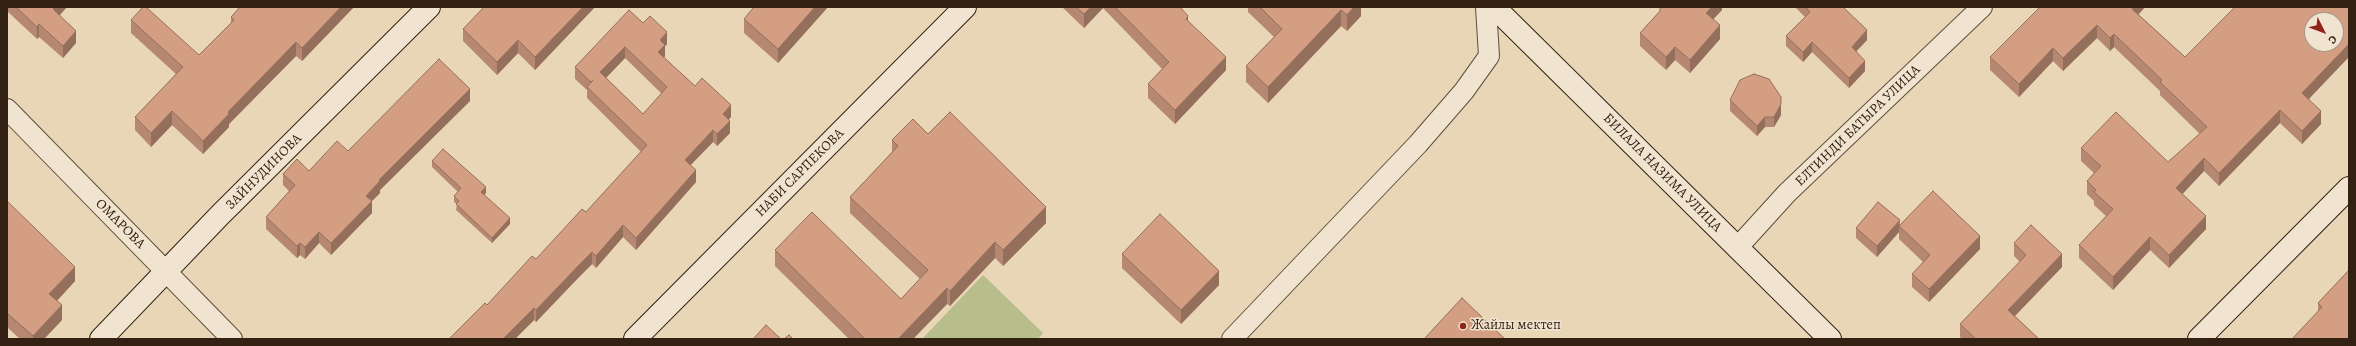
<!DOCTYPE html>
<html>
<head>
<meta charset="utf-8">
<style>
	body { margin:0 }
	#map { position:relative; width:2356px; height:346px; overflow:hidden; background:#e8d6b6; font-family:Alegreya,serif }
	canvas { display:block }
	.frame { position:absolute; inset:0; border:8px solid #332113; pointer-events:none }
	.north { position:absolute; left:2304px; top:12px; width:40px; height:40px; box-sizing:border-box; background:#f0e4d0; border:1px solid #a49684; border-radius:50%; rotate:132deg; font-size:11px; font-weight:700; line-height:16px; text-align:center; color:#332113 }
	.north::after { content:''; display:block; margin:auto; width:14px; height:18px; background:#8f2418; clip-path:polygon(50% 0,100% 100%,50% 72%,0 100%) }
</style>
</head>
<body>
<div id="map">
<canvas width="2356" height="346"></canvas>
<div class="frame"></div>
<div class="north">С</div>
</div>
<script>
const ctx = document.querySelector('canvas').getContext('2d');
ctx.lineJoin = 'round';
function fillPath(path, color) { ctx.fillStyle = color; ctx.fill(path, 'evenodd'); }
const toPath = rows => new Path2D(rows.map(r => 'M' + r).join(''));
function trace(path, color, width, dash) { ctx.strokeStyle = color; ctx.lineWidth = width; ctx.lineCap = dash ? 'butt' : 'round'; ctx.setLineDash(dash || []); ctx.stroke(path); }
function label(font, color, halo, rows, align = 'center') {
  ctx.font = font + ' Alegreya,serif'; ctx.lineWidth = 3; ctx.setLineDash([]); ctx.textBaseline = 'middle'; ctx.strokeStyle = halo; ctx.fillStyle = color; for (const [text, x, y, turn = 0] of rows) {
    ctx.save(); ctx.translate(x, y); ctx.rotate((+turn || 0) * Math.PI / 180); ctx.textAlign = isNaN(turn) ? turn : align; if (halo) ctx.strokeText(text, 0, 0); ctx.fillText(text, 0, 0); ctx.restore();
  }
}
fillPath(toPath([
	[983,275,1043,333,1038,339,922,339]
]), '#b8bd8c');
const street = toPath([
	[7,109,232,339],
	[1737,248,1787,193,1982,7],
	[1232,339,1418,144,1464,91,1489,56,1486,7]
]);
const secondary = toPath([
	[1494,7,1830,339],
	[101,339,220,215,429,7],
	[635,339,965,7],
	[2199,339,2349,188]
]);
trace(street, '#604e3c', 22);
trace(secondary, '#332113', 24);
trace(street, '#f0e4d0', 20);
trace(secondary, '#f0e4d0', 22);
fillPath(toPath([
	[7,7,67,7,60,15,76,43,63,58,39,37,37,39,7,11],
	[240,7,354,7,302,61,296,56,229,124,229,127,203,154,172,125,151,147,135,130,135,117,176,74,131,33,131,20,199,55,231,23,231,17],
	[595,7,535,70,518,53,497,75,463,41,463,29],
	[754,7,828,7,778,63,744,33,744,19],
	[1062,7,1180,7,1188,21,1226,70,1175,124,1148,98,1148,84,1162,69,1103,8,1084,28],
	[1248,7,1361,7,1361,16,1347,31,1341,26,1268,103,1246,82,1246,66,1274,37,1248,12],
	[1722,7,1722,10,1713,19,1720,39,1690,73,1675,60,1666,70,1640,46,1640,33,1660,11],
	[1795,7,1843,7,1867,40,1856,51,1865,71,1849,88,1812,52,1803,62,1786,46,1786,36,1805,17],
	[2145,7,2138,14,2185,57,2348,57,2309,99,2321,124,2302,144,2280,123,2219,186,2204,171,2182,194,2206,229,2169,268,2150,250,2113,290,2079,258,2079,245,2106,216,2094,205,2094,201,2087,194,2087,181,2094,173,2081,161,2081,148,2168,162,2200,134,2160,95,2160,91,2114,47,2110,51,2097,38,2063,71,2053,61,2019,97,1990,70,1990,57],
	[643,23,667,44,665,46,665,56,664,58,695,86,731,117,728,119,730,133,717,146,713,142,690,165,696,182,636,250,623,237,596,268,592,264,580,276,536,322,534,320,515,339,449,339,487,305,586,212,641,152,587,98,587,90,575,79,575,67],
	[625,58,662,94,643,114,606,78],
	[1730,100,1781,115,1774,127,1765,127,1757,136,1730,111],
	[470,101,380,190,380,193,372,201,372,213,331,255,319,243,305,259,300,255,297,258,266,229,266,217,289,191,283,185,283,174,309,171,348,151],
	[928,134,1046,223,1003,266,995,258,950,306,947,304,913,339,849,339,775,266,775,250,901,299,920,279,850,213,850,197,892,152,892,140],
	[432,161,486,193,484,195,510,224,492,243,456,210,457,204,454,202,454,196,458,192,432,167],
	[7,201,75,281,57,301,62,320,44,339,20,339,7,327],
	[1900,225,1980,249,1929,302,1912,287,1912,274,1923,262,1899,239,1899,232,1877,257,1856,238,1856,228],
	[2014,243,2062,267,2015,316,2039,339,1962,339,1960,337,1960,324,2020,262,2014,256],
	[1122,254,1219,285,1181,324,1122,268],
	[2349,270,2349,339,2318,311,2318,303]
]), '#b68871');
fillPath(toPath([
	[55,7,67,7,53,22,53,9],
	[341,7,354,7,302,61,302,48],
	[583,7,595,7,535,70,535,57],
	[815,7,828,7,778,63,778,49],
	[1091,7,1103,7,1103,8,1084,28,1084,14],
	[1354,7,1361,7,1361,16,1347,31,1347,15],
	[1712,7,1722,7,1722,10,1706,27,1706,13],
	[2133,7,2145,7,2132,22,2132,9],
	[1341,10,1341,26,1268,103,1268,87],
	[1188,16,1188,29,1186,19],
	[39,24,39,37,37,39,37,27],
	[1720,25,1720,39,1690,73,1690,60],
	[2097,25,2097,38,2063,71,2063,58],
	[1867,30,1867,40,1852,56,1852,47],
	[76,31,76,43,63,58,63,46],
	[667,32,667,44,665,46,665,56,658,64,658,52,660,40],
	[2114,34,2114,47,2110,51,2110,38],
	[518,40,518,53,497,75,497,62],
	[296,42,296,56,229,124,229,127,203,154,203,141,228,112],
	[1812,42,1812,52,1803,62,1803,52],
	[2349,44,2349,57,2302,106,2302,93],
	[625,47,625,58,600,84,600,72],
	[1675,47,1675,60,1666,70,1666,57],
	[2053,48,2053,61,2019,97,2019,84],
	[1226,57,1226,70,1175,124,1175,110],
	[1865,61,1865,71,1849,88,1849,78],
	[470,89,470,101,380,190,380,193,372,201,372,213,331,255,331,243,379,180],
	[1781,104,1781,115,1774,127,1774,117],
	[731,105,731,117,723,126,723,114],
	[2280,110,2280,123,2219,186,2219,173],
	[172,111,172,125,151,147,151,133],
	[2321,111,2321,124,2302,144,2302,131],
	[1765,117,1765,127,1757,136,1757,126],
	[730,121,730,133,717,146,717,134],
	[713,130,713,142,685,171,685,160],
	[2204,158,2204,171,2176,201,2176,188],
	[696,170,696,182,636,250,636,238],
	[486,187,486,193,481,198,481,192],
	[1046,207,1046,223,1003,266,1003,250],
	[2206,216,2206,229,2169,268,2169,255],
	[510,218,510,224,492,243,492,238],
	[1900,220,1899,232,1877,257,1877,246],
	[623,225,623,237,596,268,596,256],
	[319,232,319,243,305,259,305,247],
	[1980,236,1980,249,1929,302,1929,289],
	[2150,237,2150,250,2113,290,2113,277],
	[995,242,995,258,950,306,950,291],
	[300,243,300,255,297,258,297,246],
	[592,252,592,264,580,276,536,322,536,310,580,264],
	[2062,254,2062,267,2008,323,2008,310],
	[75,267,75,281,49,309,49,294],
	[1219,271,1219,285,1181,324,1181,310],
	[947,288,947,304,913,339,898,339],
	[62,305,62,320,44,339,33,339,33,336],
	[534,308,534,320,515,339,503,339]
]), '#946f5c');
const building = toPath([
	[16,7,55,7,53,9,76,31,63,46,39,24,37,27,16,7],
	[143,7,146,7,199,55,234,20,231,17,240,7,341,7,302,48,296,42,228,112,229,114,203,141,172,111,151,133,135,117,183,67,131,20,143,7],
	[484,7,583,7,535,57,518,40,497,62,463,29,484,7],
	[754,7,815,7,778,49,744,19,754,7],
	[1076,7,1091,7,1084,14,1076,7],
	[1115,7,1180,7,1188,16,1186,19,1226,57,1175,110,1148,84,1169,62,1115,7],
	[1260,7,1354,7,1347,15,1341,10,1268,87,1246,66,1282,29,1260,7],
	[1660,7,1712,7,1706,13,1720,25,1690,60,1675,47,1666,57,1640,33,1660,11,1660,7],
	[1806,7,1843,7,1867,30,1852,47,1865,61,1849,78,1812,42,1803,52,1786,36,1810,12,1806,7],
	[2040,7,2133,7,2132,9,2185,57,2235,7,2349,7,2349,44,2302,93,2321,111,2302,131,2280,110,2219,173,2204,158,2176,188,2206,216,2169,255,2150,237,2113,277,2079,245,2113,209,2094,192,2096,190,2087,181,2101,166,2081,148,2116,112,2168,162,2207,127,2160,82,2162,80,2114,34,2110,38,2097,25,2063,58,2053,48,2019,84,1990,57,2040,7],
	[2312,20,2336,20,2336,44,2312,44,2312,20],
	[629,10,643,23,650,16,667,32,660,40,665,45,658,52,695,86,702,78,731,105,723,114,730,121,717,134,713,130,685,160,696,170,636,238,623,225,596,256,592,252,580,264,536,310,534,308,503,339,449,339,485,303,487,305,532,256,536,259,582,209,586,212,647,145,587,87,593,80,591,82,575,67,629,10],
	[625,47,667,87,643,114,600,72,625,47],
	[439,59,470,89,379,180,380,181,366,196,372,201,331,243,319,232,305,247,300,243,297,246,266,217,295,185,283,174,297,159,309,171,337,141,348,151,439,59],
	[1754,74,1769,79,1781,97,1781,104,1774,117,1765,117,1757,126,1730,100,1740,80,1754,74],
	[950,112,1046,207,1003,250,995,242,950,291,947,288,898,339,865,339,775,250,812,212,901,299,928,270,850,197,898,146,892,140,913,119,928,134,950,112],
	[443,149,486,187,481,192,510,218,492,238,456,204,459,201,454,196,461,188,432,161,443,149],
	[1933,191,1980,236,1929,289,1912,274,1930,255,1899,226,1933,191],
	[7,201,75,267,49,294,62,305,33,336,7,313,7,201],
	[1878,202,1900,220,1877,246,1856,228,1878,202],
	[1160,214,1219,271,1181,310,1122,254,1160,214],
	[2031,225,2062,254,2008,310,2039,339,1976,339,1960,324,2026,255,2014,243,2031,225],
	[2349,270,2349,339,2292,339,2322,307,2318,303,2349,270],
	[1462,298,1505,339,1424,339,1462,298],
	[766,325,781,339,753,339,766,325],
	[789,335,793,339,784,339,789,335]
]);
fillPath(building, '#d49e83');
trace(building, '#946f5c', 1);
for (const [x, y, r, color] of [
	[1463,326,4,"#8f2418"]
]) { const dot = new Path2D(); dot.arc(x, y, r, 0, 2 * Math.PI); ctx.fillStyle = color; ctx.fill(dot); trace(dot, '#f0e4d0', 1.5); }
label('14px', '#332113', '#f0e4d0', [
	["ЕЛТИНДИ БАТЫРА УЛИЦА",1858,126,-44],
	["ЗАЙНУДИНОВА",264,172,-45],
	["НАБИ САРПЕКОВА",800,173,-45],
	["БИЛАЛА НАЗИМА УЛИЦА",1662,173,45],
	["ОМАРОВА",120,224,45]
]);
label('14px', '#332113', '#f0e4d0', [
	["Жайлы мектеп",1471,326]
], 'left');
</script>
</body>
</html>
